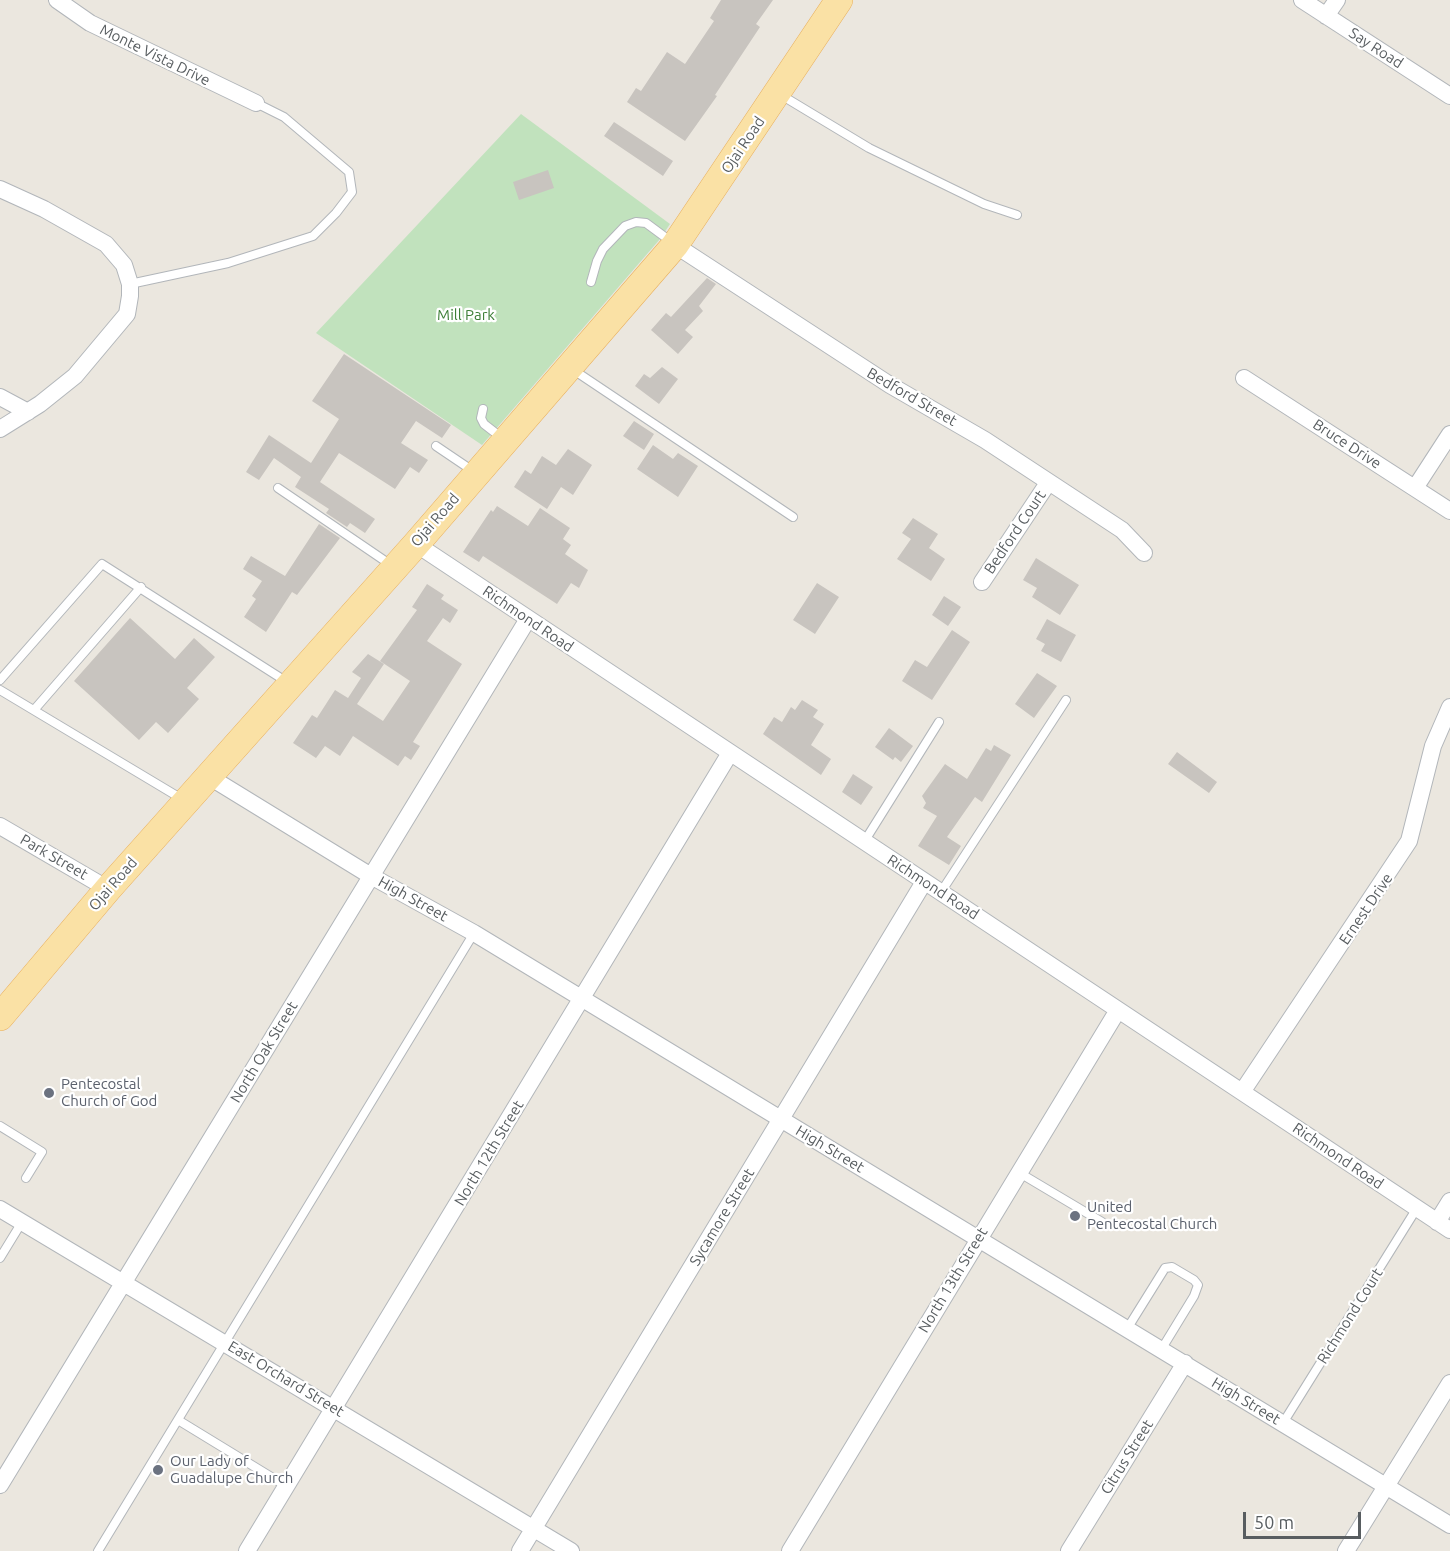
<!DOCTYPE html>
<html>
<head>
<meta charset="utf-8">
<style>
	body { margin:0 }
	#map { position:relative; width:1450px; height:1551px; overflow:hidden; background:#ebe7df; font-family:Ubuntu,sans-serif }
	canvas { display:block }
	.scale { position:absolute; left:1243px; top:1512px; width:118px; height:27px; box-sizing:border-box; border:3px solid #585d60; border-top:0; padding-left:8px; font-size:18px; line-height:21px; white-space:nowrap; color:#585d60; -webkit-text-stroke:4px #fff; paint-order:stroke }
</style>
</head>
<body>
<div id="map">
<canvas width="1450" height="1551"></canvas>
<div class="scale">50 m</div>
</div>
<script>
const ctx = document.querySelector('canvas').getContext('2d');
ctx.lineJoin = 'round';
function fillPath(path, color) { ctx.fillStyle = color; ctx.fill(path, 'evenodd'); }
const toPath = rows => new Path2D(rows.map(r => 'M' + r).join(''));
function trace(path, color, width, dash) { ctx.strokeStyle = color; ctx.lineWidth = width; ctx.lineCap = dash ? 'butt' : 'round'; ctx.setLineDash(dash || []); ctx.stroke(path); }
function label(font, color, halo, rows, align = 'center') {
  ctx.font = font + ' Ubuntu,sans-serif'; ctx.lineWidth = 4.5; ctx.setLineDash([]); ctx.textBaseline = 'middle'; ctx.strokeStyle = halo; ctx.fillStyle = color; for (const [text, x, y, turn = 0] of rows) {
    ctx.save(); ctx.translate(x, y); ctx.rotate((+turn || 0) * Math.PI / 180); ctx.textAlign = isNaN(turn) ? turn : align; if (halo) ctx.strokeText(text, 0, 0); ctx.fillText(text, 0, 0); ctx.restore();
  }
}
fillPath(toPath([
	[521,114,670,224,660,239,482,445,316,333]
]), '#c1e2bd');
fillPath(toPath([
	[721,0,773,0,756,24,760,27,715,95,717,96,685,141,627,102,636,88,641,91,667,52,685,64,714,21,710,18],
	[614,122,673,161,663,176,604,136],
	[548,170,554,188,519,200,513,182],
	[707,278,716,284,699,306,703,311,685,330,693,337,678,354,651,330,666,313,671,317],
	[344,354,451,425,442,438,416,421,401,443,428,460,419,473,410,467,395,489,339,453,320,482,375,519,365,533,350,523,347,527,326,513,329,509,295,487,301,477,274,458,259,480,246,472,269,435,311,463,339,419,312,401],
	[662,367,678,379,659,404,635,386,644,374,650,378],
	[634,421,654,434,644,450,623,436],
	[653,445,673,459,678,453,698,466,678,497,637,469],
	[568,449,592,465,573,495,561,487,547,509,514,487,525,470,531,474,542,456,556,465],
	[497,506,528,526,540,508,570,528,563,539,571,545,565,554,588,570,579,588,571,583,557,604,483,556,479,562,463,552,491,510,493,512],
	[913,518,938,534,929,548,945,559,931,581,897,559,911,539,902,533],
	[319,524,340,538,297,595,292,592,266,632,244,617,256,599,252,596,262,581,243,569,251,556,285,576],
	[1036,558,1079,585,1060,615,1032,597,1037,588,1023,580],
	[817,583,839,597,815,634,793,620],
	[427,584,444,595,441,599,458,610,450,623,443,618,427,641,462,664,413,742,420,746,411,760,405,756,398,766,353,736,340,756,325,746,316,758,293,743,312,715,317,718,335,690,348,698,361,678,352,672,368,654,384,664,357,704,383,721,410,681,380,661,417,610,412,607],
	[944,596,961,607,948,626,932,615],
	[130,618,175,659,194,638,215,657,187,688,199,699,168,733,156,722,139,740,74,681],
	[1047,619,1076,635,1061,662,1041,651,1045,644,1036,639],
	[952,630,970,642,932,700,902,681,915,660,927,667],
	[1037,673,1057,686,1034,718,1015,704],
	[802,700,818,710,813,717,824,724,811,745,831,759,821,775,763,734,774,717,782,722,791,707,795,710],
	[889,728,913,746,901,762,895,757,893,760,875,747],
	[994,745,1011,755,982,802,975,797,947,837,961,846,949,865,918,846,937,816,923,808,926,803,922,796,945,764,967,779,986,748,991,751],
	[1177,752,1217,782,1209,793,1168,764],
	[853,774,873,787,861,805,842,792]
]), '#c8c4bf');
const service = toPath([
	[781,95,869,148,984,204,1017,215],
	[591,282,597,261,603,249,625,226,636,222,646,223,673,243],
	[130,284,228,263,313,236,336,213,352,192,349,172,284,117,256,103],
	[572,369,793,517],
	[483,409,481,418,484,424,502,438],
	[436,446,473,471],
	[278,488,391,565],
	[0,680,102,564,287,682],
	[0,690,182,799],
	[34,710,141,587],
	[864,842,939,722],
	[941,892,1066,700],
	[0,1126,42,1152,26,1178],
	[1018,1172,1102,1222],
	[0,1258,22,1222],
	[1127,1329,1165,1268,1172,1267,1194,1280,1198,1285,1194,1296,1161,1350],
	[178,1420,286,1486],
	[1283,1423,1417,1208],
	[98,1551,474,933]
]);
const minor = toPath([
	[57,0,90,23,256,103],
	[1302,0,1450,96],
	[1326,16,1337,0],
	[0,189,44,209,106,244,124,265,130,284,130,296,127,314,75,376,40,404,0,429],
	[675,245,890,385,985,440,1122,530,1144,553],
	[1244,378,1450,511],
	[0,397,28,412],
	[1415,488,1450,434],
	[416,544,1450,1230],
	[982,582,1048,483],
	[208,776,371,876,474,933,1450,1525],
	[0,826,108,889],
	[1242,1092,1409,841,1433,746,1450,707],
	[0,1209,571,1551],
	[1437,1222,1450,1201],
	[0,1485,528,619],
	[247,1551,730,753],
	[520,1551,924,882],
	[790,1551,1118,1010],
	[1069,1551,1185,1363],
	[1346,1551,1450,1383]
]);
const primary = toPath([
	[0,1017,108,889,416,544,675,245,839,0]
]);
trace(service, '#b2b6ba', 10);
trace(minor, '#b2b6ba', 18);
trace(primary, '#e8ae5b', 28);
trace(service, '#fff', 8);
trace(minor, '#fff', 16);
trace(primary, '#fae1a5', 27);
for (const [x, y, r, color] of [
	[49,1093,6,"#6b7280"],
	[1075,1216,6,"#6b7280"],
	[158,1470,6,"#6b7280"]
]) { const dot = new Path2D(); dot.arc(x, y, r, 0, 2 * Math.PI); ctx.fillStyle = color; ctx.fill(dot); trace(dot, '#fff', 2); }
label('15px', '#585d60', '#fff', [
	["Say Road",1376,48,33],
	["Monte Vista Drive",155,55,26],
	["Ojai Road",743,145,-56],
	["Bedford Street",912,397,30],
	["Bruce Drive",1347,444,33],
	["Ojai Road",435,520,-49],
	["Bedford Court",1015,532,-56],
	["Richmond Road",528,619,34],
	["Park Street",54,857,30],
	["Ojai Road",113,884,-49],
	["Richmond Road",933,887,33],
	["High Street",413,899,29],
	["Ernest Drive",1366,909,-56],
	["North Oak Street",264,1052,-59],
	["High Street",830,1149,31],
	["North 12th Street",489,1153,-59],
	["Richmond Road",1338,1156,34],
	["Sycamore Street",722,1217,-59],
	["North 13th Street",953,1280,-59],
	["Richmond Court",1350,1316,-58],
	["East Orchard Street",286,1379,31],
	["High Street",1246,1401,31],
	["Citrus Street",1127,1457,-58]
]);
label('15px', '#3e7f38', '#fff', [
	["Mill Park",466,315]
]);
label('15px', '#5b616d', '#fff', [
	["Pentecostal",61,1084],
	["Church of God",61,1101],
	["United",1087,1207],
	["Pentecostal Church",1087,1224],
	["Our Lady of",170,1461],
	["Guadalupe Church",170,1478]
], 'left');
</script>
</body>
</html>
